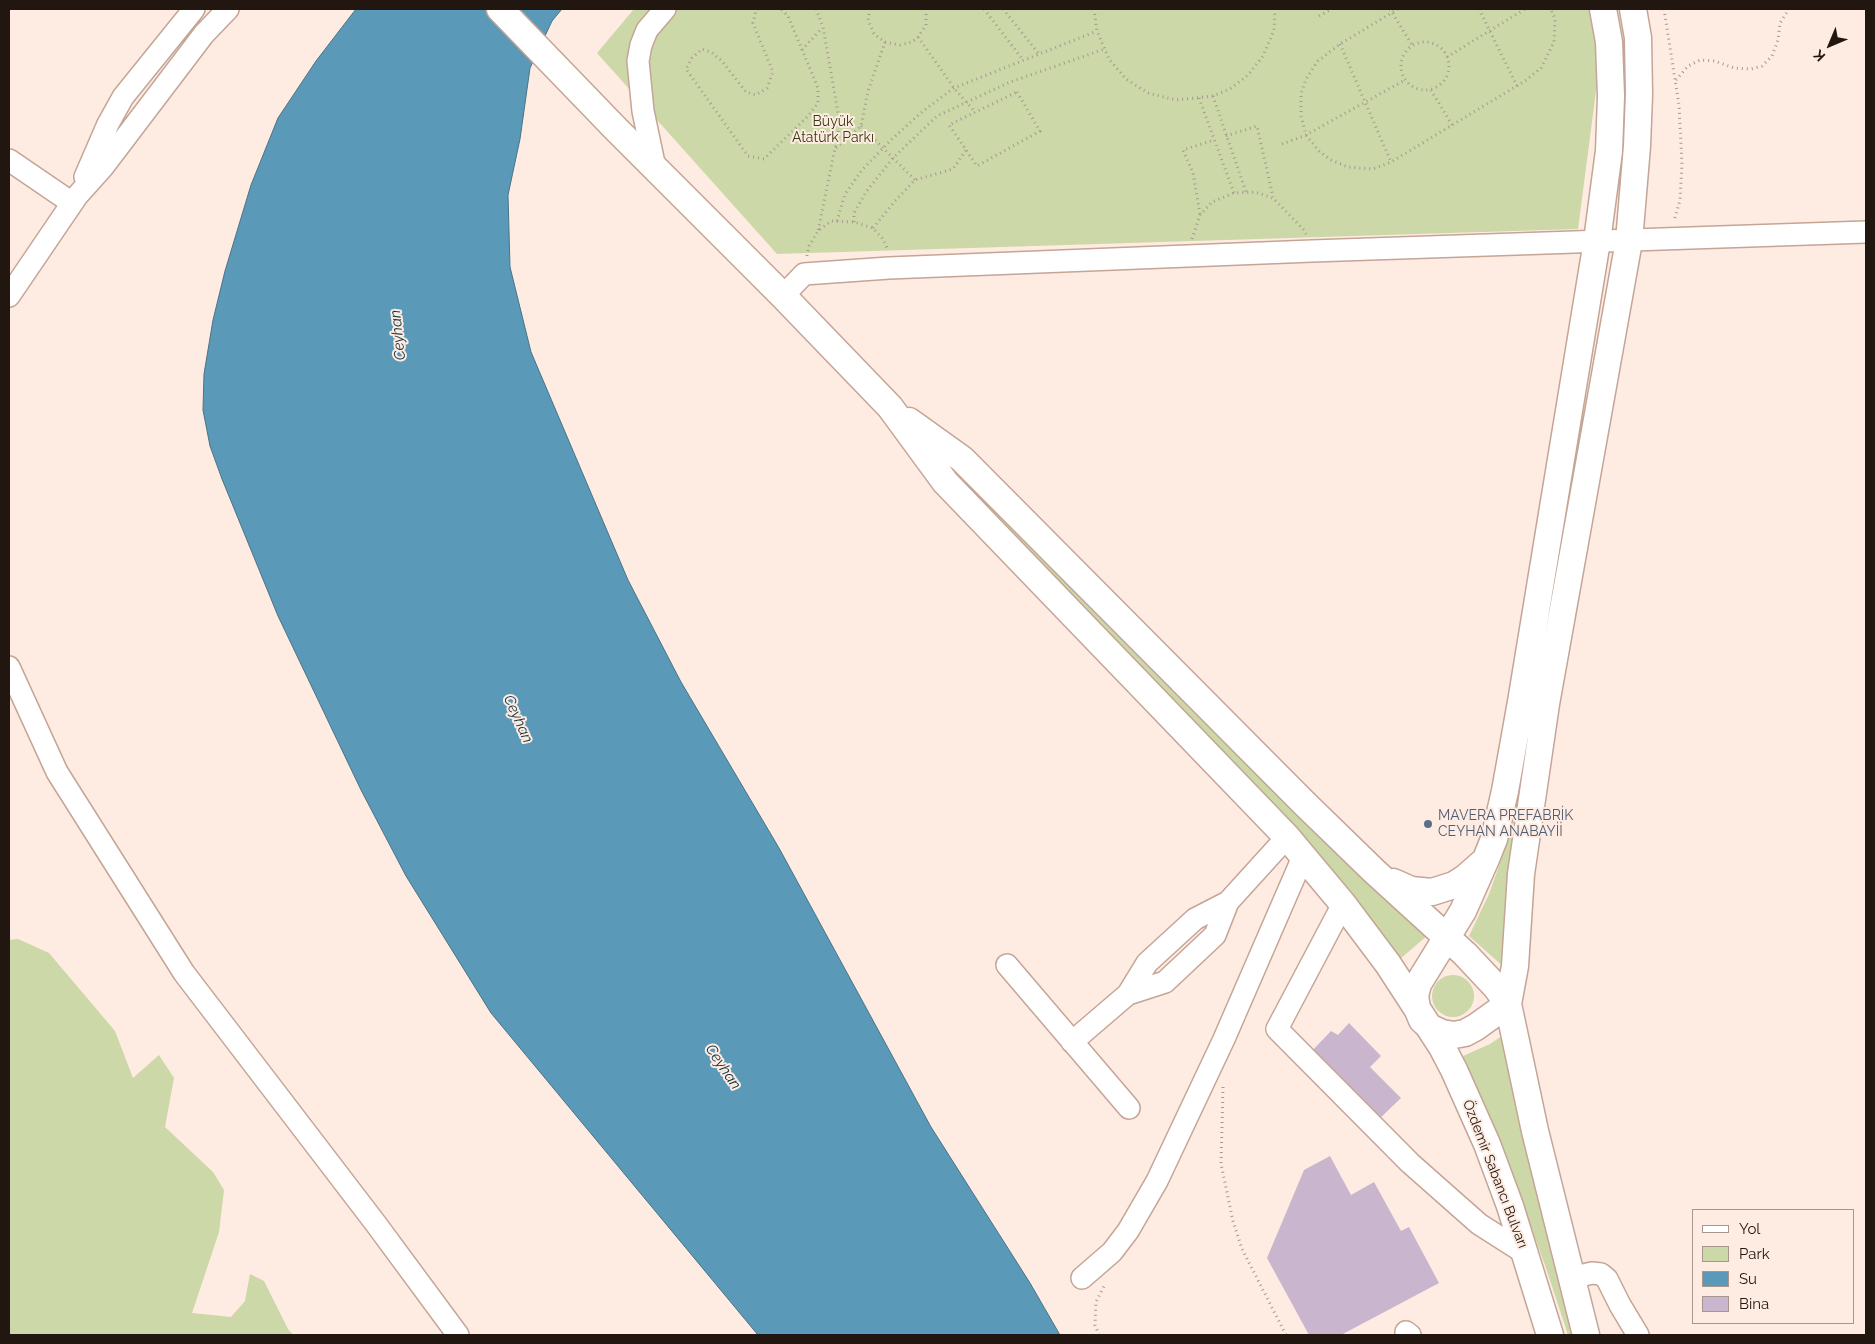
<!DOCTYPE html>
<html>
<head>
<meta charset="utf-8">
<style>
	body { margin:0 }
	#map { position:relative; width:1875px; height:1344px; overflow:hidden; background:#feebe1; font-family:Raleway,sans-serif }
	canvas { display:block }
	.frame { position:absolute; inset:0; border:10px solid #211610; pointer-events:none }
	.legend { position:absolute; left:1692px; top:1209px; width:162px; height:115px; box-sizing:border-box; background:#feebe1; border:1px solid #a6968d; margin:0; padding:6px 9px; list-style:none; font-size:15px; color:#211610 }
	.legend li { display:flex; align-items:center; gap:10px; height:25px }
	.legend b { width:25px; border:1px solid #a6968d }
	.north { position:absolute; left:1805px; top:20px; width:50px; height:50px; -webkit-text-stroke:4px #feebe1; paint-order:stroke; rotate:225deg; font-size:14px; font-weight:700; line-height:20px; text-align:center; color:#211610 }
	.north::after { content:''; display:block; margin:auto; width:18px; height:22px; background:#211610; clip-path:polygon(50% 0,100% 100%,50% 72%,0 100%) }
</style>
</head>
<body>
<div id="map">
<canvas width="1875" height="1344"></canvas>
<div class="frame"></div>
<ul class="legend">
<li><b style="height:6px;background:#fff"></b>Yol</li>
<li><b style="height:14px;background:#ccd8a7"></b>Park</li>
<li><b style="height:14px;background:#5a9ab8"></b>Su</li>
<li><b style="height:14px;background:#cab5ce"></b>Bina</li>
</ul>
<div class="north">K</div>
</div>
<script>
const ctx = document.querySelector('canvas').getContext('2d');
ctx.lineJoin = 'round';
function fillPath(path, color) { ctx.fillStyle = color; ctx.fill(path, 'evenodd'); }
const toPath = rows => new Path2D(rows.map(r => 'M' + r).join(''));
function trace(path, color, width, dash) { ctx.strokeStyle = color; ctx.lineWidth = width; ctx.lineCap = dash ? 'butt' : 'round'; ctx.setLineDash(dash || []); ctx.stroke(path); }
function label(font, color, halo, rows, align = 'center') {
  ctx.font = font + ' Raleway,sans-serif'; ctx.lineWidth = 4; ctx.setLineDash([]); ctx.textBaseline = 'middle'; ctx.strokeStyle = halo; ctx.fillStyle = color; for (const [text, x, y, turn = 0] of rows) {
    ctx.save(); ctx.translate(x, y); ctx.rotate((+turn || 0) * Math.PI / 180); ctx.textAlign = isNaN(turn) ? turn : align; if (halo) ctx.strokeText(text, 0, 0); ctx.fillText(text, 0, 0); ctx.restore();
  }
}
fillPath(toPath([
	[634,9,1594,9,1602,45,1578,229,777,254,597,53],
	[945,460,1428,935,1400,959,1343,885,1285,815,940,465],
	[1517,812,1505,968,1469,936,1489,894,1504,852,1514,814],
	[18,939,49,953,115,1031,133,1078,159,1055,174,1078,165,1127,213,1172,224,1190,219,1232,192,1313,231,1317,245,1301,250,1274,264,1281,288,1329,293,1335,9,1335,9,940],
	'1432 996a21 21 0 1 1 42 0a21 21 0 1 1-42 0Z',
	[1502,1036,1575,1335,1568,1335,1546,1268,1518,1192,1463,1056,1490,1044]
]), '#ccd8a7');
const water = toPath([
	[356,9,562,9,552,21,530,68,520,139,508,195,510,267,531,352,628,580,681,682,779,848,931,1127,1030,1283,1060,1335,758,1335,491,1013,406,876,361,790,278,616,222,479,210,446,203,410,204,374,213,320,225,271,251,185,278,118,316,61,356,9]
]);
fillPath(water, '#5a9ab8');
trace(water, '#497286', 1);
fillPath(toPath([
	[1349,1023,1381,1056,1370,1067,1401,1098,1376,1122,1309,1054,1331,1031,1338,1035],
	[1330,1156,1351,1195,1374,1182,1401,1231,1409,1227,1439,1283,1341,1335,1309,1335,1267,1258,1304,1170]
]), '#cab5ce');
const minor = toPath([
	[9,160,72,203],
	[655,168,643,111,638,61,641,45,647,30,665,9],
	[85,177,108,124,123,97,194,9],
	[9,296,77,196,103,167,204,34,228,9],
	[783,296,804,274,889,268,1312,251,1866,232],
	[9,667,57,772,184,973,376,1224,458,1335],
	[1343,904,1277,1029,1410,1163,1479,1224,1526,1254],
	[1007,965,1129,1108],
	[1128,994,1165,982,1215,935,1228,902],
	[1072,1042,1128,994,1147,963,1195,919,1228,902,1287,837],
	[1082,1278,1112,1252,1128,1231,1157,1181,1224,1039,1303,857],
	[1571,1278,1592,1273,1601,1274,1607,1279,1620,1305,1638,1335],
	[1406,1332,1410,1335]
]);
const major = toPath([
	[500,9,615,128,783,296,890,407,945,482,1287,837,1343,904,1388,964,1442,1047,1454,1070,1487,1144,1510,1206,1550,1335],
	[909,421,962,459,1304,803,1374,871,1465,954,1496,987,1508,1004],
	[1393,882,1411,890,1432,892,1454,885,1465,878,1482,863],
	[1508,1004,1476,1027,1465,1033,1454,1035,1442,1033,1431,1028,1422,1020,1417,1008,1415,996,1418,984,1463,911,1486,859,1494,839,1505,791,1521,702,1597,241,1609,151,1611,96,1609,42,1603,9],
	[1586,1335,1535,1131,1508,1004,1515,966,1521,874,1546,704,1629,241,1637,146,1639,94,1638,38,1633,9]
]);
trace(minor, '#c4a596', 24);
trace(major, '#c4a596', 29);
trace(toPath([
	[758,9,756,10,753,23,773,72,767,88,756,95,746,92,722,61,711,52,702,49,692,58,686,69,748,156,764,159,808,116,818,103,818,88,788,16,781,9],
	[816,9,823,27,840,124,818,231],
	[870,9,868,20,874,34,885,42,900,45,912,42,918,37,926,25,926,9],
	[984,9,1023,60],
	[1003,9,1039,54],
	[1094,9,1097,31,1109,59,1126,79,1148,93,1176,100,1213,96,1230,89,1248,75,1263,56,1274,30,1275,9],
	[1390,9,1412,45],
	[1398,9,1340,44,1318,61,1306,79,1301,94,1301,116,1306,135,1319,151,1331,160,1348,167,1373,169,1391,162,1525,81,1541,68,1554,42,1555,19,1551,9],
	[1479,9,1517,86],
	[1664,9,1679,105,1682,164,1680,200,1674,221],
	[1319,16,1332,9],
	[918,37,954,88,975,112],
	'1401 66a24 24 0 1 1 48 0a24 24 0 1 1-48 0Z',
	[1340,44,1391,162],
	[802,50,822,28],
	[1447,57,1525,9],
	[1676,80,1688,66,1700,60,1715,61,1734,68,1751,69,1762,66,1772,56,1778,40,1780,23,1789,9],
	[1431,90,1452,125],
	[1017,92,1040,131,977,166,949,125,1017,92],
	[1213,96,1246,192],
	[1199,98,1234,193],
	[861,126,915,180],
	[1226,136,1257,126,1273,197],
	[1282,144,1306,135,1405,80],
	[836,148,861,126,868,91,885,42],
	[1200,214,1193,173,1183,150,1214,140],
	[837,221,845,194,862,170,892,139,923,111,954,88,1097,31],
	[854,222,854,213,866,192,893,158,937,116,1010,82,1105,49],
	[873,228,895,201,915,180,953,169,966,150],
	[1192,239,1200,215,1212,202,1234,193,1255,192,1273,198,1304,230,1306,234],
	[807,256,809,246,818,231,831,221,854,222,873,228,883,239,888,250],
	[1223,1087,1221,1164,1233,1221,1242,1249,1286,1335],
	[1099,1335,1095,1325,1096,1302,1105,1284]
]), '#a89890', 3, [1, 4]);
trace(minor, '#fff', 21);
trace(major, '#fff', 26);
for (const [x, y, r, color] of [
	[1428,824,5,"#5c6f8a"]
]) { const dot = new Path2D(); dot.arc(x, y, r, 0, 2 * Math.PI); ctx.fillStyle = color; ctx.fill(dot); trace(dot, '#feebe1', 2); }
label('14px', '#353d11', '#feebe1', [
	["Büyük",833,122],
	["Atatürk Parkı",833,138]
]);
label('14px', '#4e5e75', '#feebe1', [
	["MAVERA PREFABRİK",1438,816],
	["CEYHAN ANABAYİİ",1438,832]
], 'left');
label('14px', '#211610', '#feebe1', [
	["Özdemir Sabancı Bulvarı",1495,1174,69]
]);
label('italic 15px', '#153341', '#feebe1', [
	["Ceyhan",398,335,-96],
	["Ceyhan",518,719,66],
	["Ceyhan",723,1067,56]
]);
</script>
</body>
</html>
